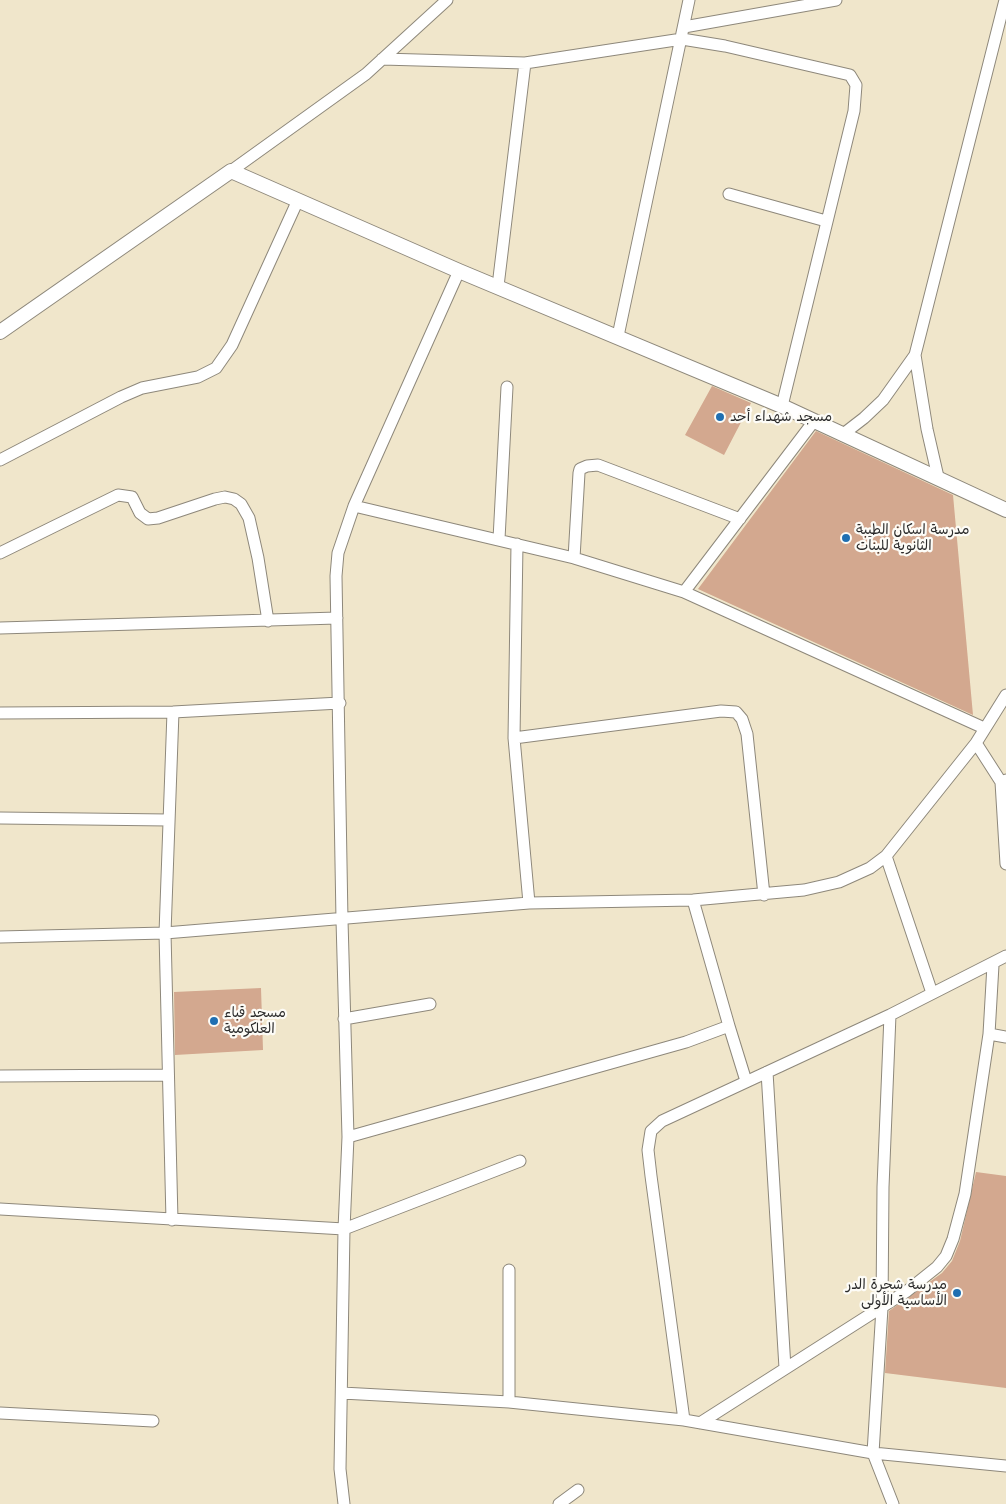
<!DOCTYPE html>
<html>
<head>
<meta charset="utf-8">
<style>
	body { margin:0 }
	canvas { display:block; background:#f0e6cb }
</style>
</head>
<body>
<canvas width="1006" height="1504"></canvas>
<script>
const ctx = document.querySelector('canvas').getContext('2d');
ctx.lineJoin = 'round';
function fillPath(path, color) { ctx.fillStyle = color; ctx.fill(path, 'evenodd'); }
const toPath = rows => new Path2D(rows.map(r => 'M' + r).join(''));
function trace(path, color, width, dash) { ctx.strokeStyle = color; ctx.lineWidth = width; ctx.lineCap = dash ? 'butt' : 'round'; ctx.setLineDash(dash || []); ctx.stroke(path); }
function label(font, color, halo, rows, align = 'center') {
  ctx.font = font + ' "Comic Neue","Playpen Sans Arabic",sans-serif'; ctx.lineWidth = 4.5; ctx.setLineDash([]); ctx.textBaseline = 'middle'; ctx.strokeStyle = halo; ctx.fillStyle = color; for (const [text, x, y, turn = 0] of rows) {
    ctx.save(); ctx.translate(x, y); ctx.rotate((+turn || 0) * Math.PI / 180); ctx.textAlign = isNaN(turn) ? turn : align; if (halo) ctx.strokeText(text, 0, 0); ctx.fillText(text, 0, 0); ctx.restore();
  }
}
fillPath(toPath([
	[712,386,751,403,724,455,685,435],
	[816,431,953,495,973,715,698,589],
	[261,988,263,1050,175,1055,174,992],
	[976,1172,1006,1176,1006,1388,885,1373,889,1311,942,1273,952,1261,960,1241]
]), '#d3a88f');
const minor = toPath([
	[684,27,836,0],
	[382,59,525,63,682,39,725,46,850,75,856,85,854,111,782,406],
	[231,171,366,74,447,0],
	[729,194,826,221],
	[498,286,525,63],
	[618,336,689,0],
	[915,355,927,429,938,477],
	[814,421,684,592,984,728],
	[842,435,864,418,883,400,915,355,1005,0],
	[0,460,121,397,142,388,198,377,216,368,232,345,298,200],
	[354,506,574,558,684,592],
	[499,539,507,387],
	[517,544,514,738,529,903],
	[0,553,118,495,132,497,140,513,148,519,158,518,215,499,225,497,234,499,241,504,249,518,258,558,268,621],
	[574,558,579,473,580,469,587,466,598,465,740,519],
	[0,628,337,618],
	[0,713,173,712,340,703],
	[514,738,721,711,736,712,742,719,747,734,764,895],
	[976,743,1001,782,1006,780],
	[1001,782,1006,864],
	[0,818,168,820],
	[886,856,932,993],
	[0,937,165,933,529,903,693,900,804,890,839,882,870,868,886,856,976,743,1006,695],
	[890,1015,883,1187,882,1308,873,1453,893,1504],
	[344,1019,430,1004],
	[729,1026,746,1081],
	[989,1034,1006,1037],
	[767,1072,785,1368],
	[0,1076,167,1075],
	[348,1137,686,1042,729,1026,693,900],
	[0,1209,344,1229,520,1161],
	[172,1220,165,933,173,712],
	[342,1393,509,1402,684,1420,873,1453,1006,1466],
	[509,1402,509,1270],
	[0,1413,153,1421],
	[684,1420,651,1176,648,1150,651,1131,662,1121,890,1015,1006,956],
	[700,1423,907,1291,937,1267,946,1256,953,1239,965,1194,989,1034,993,965],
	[344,1504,340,1469,344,1229,348,1137,342,920,336,576,338,553,354,506,459,271],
	[559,1504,578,1490]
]);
const tertiary = toPath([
	[0,332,231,171,459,271,782,406,1006,510]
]);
trace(minor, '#8e887b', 13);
trace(tertiary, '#8e887b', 16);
trace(minor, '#fff', 11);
trace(tertiary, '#fff', 14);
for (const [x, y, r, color] of [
	[720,417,5,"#1f6fb2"],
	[846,538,5,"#1f6fb2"],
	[214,1021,5,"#1f6fb2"],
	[957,1293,5,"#1f6fb2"]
]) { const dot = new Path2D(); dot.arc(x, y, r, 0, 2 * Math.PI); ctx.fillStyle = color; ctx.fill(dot); trace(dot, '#fdfcf7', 2); }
label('14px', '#2b2b2b', '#fdfcf7', [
	["مسجد شهداء أحد",730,417],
	["مدرسة اسكان الطيبة",856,530],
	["الثانوية للبنات",856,546],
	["مسجد قباء",224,1013],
	["العلكومية",224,1029],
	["مدرسة شجرة الدر",947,1285,"right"],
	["الأساسية الأولى",947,1301,"right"]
], 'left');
</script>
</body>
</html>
